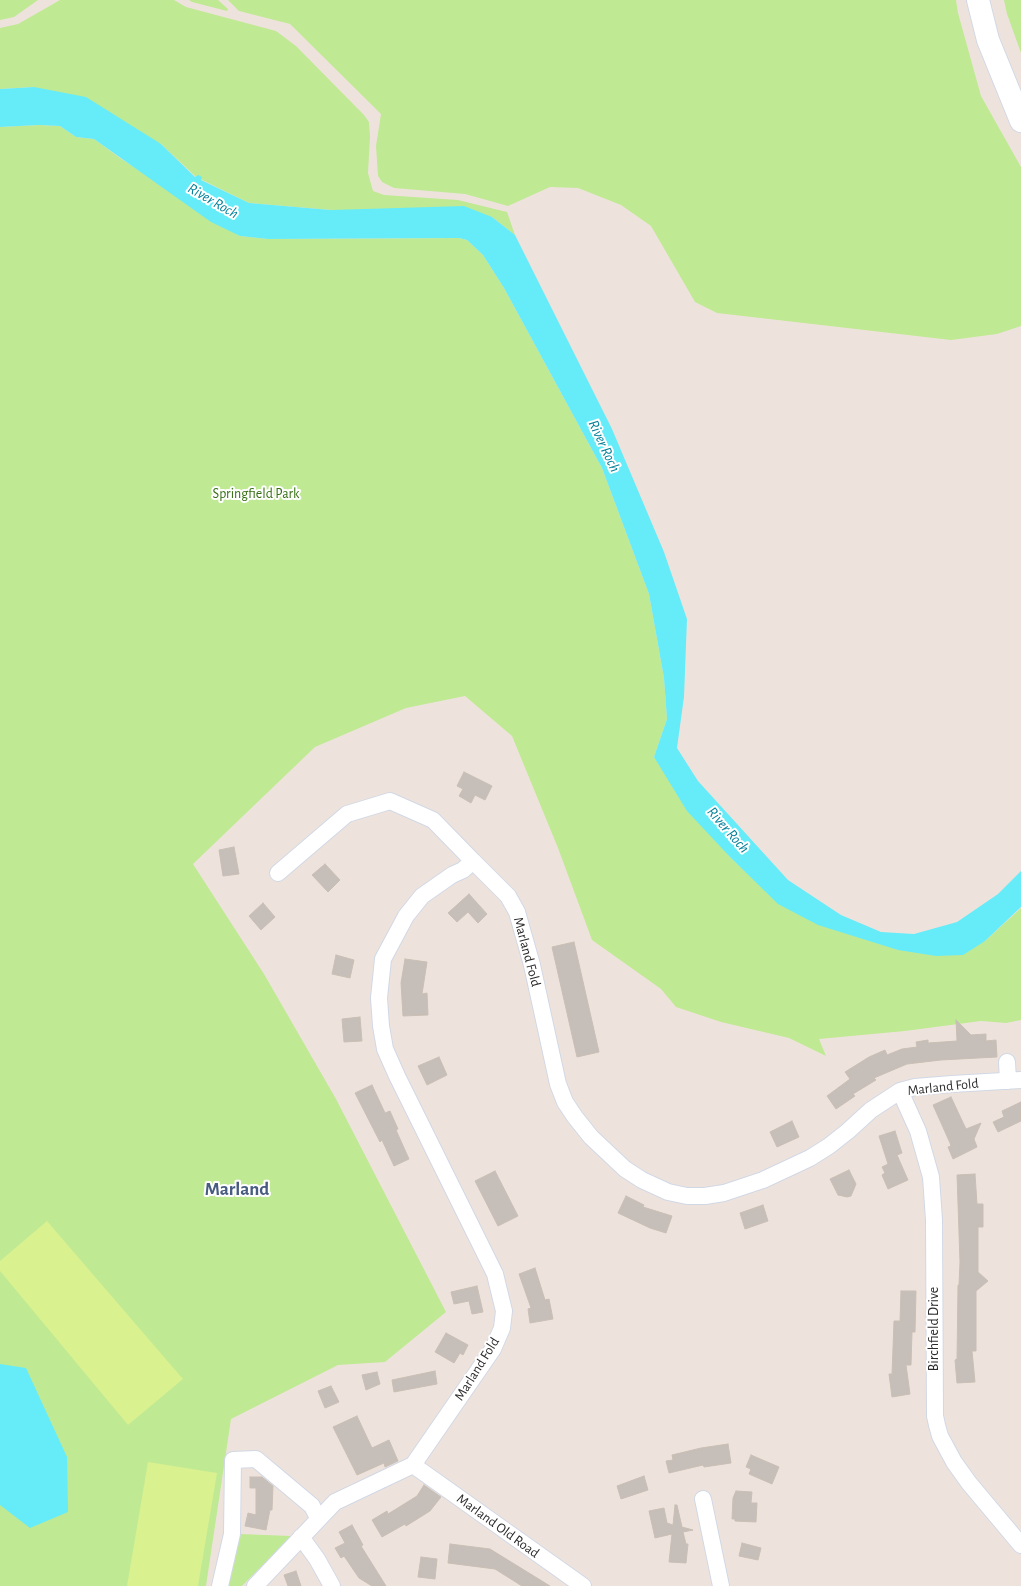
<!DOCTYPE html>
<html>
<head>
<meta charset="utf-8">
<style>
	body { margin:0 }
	canvas { display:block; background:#eee3dc }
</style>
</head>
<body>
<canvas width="1021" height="1586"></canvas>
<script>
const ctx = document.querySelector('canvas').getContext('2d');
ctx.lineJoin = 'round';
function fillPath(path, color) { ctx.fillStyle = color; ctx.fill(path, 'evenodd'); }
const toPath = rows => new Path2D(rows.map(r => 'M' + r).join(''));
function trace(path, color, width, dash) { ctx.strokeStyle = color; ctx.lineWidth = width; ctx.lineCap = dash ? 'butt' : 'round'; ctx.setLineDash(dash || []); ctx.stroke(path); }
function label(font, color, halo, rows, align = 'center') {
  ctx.font = font + ' "Alegreya Sans",sans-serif'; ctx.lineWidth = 4; ctx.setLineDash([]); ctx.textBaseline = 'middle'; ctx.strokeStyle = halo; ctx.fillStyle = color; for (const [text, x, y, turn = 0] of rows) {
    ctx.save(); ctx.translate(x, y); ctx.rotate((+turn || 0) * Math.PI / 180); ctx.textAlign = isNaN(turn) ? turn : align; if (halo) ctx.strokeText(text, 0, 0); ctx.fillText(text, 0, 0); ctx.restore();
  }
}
fillPath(toPath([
	[0,0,38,0,14,17,0,20],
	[60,0,174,0,186,7,276,31,296,46,364,115,369,122,370,137,368,173,373,191,384,195,458,200,507,212,515,235,492,217,331,210,249,203,196,177,161,144,34,87,0,89,0,28,18,24],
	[189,0,218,0,228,9,227,11,192,2],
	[228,0,956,0,958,13,981,96,1021,167,1021,326,997,334,951,340,717,313,695,302,651,226,621,205,578,188,550,187,508,206,465,194,394,188,382,182,378,176,376,146,381,114,290,24,239,11],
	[1004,0,1021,0,1021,53,1007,14],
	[39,125,60,126,76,137,94,139,120,158,240,236,268,239,459,238,467,240,483,255,504,288,602,468,649,594,664,678,667,719,654,757,730,857,752,878,898,950,985,941,1021,908,1021,1020,1006,1023,981,1021,905,1031,819,1039,826,1056,789,1038,721,1022,676,1007,661,989,592,940,558,848,512,736,465,696,406,708,315,747,193,864,264,974,336,1099,446,1312,385,1362,338,1365,231,1419,206,1586,0,1586,0,127],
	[240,1534,291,1536,242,1586,226,1586]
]), '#c0e994');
fillPath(toPath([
	[47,1221,183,1379,128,1425,0,1271,0,1261],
	[148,1462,217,1473,198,1586,127,1586]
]), '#d9f18f');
fillPath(toPath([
	[34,87,86,97,161,144,195,177,198,175,202,177,201,180,249,203,331,210,464,206,492,217,515,235,612,429,664,552,687,619,684,697,677,748,698,781,788,880,841,915,881,932,914,934,957,922,998,894,1021,871,1021,907,985,941,963,955,936,956,898,950,818,925,778,904,730,857,687,811,654,757,667,719,664,678,649,594,602,468,504,288,483,255,467,240,459,238,268,239,240,236,211,222,94,139,76,137,60,126,39,125,0,127,0,89],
	[0,1364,26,1368,67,1457,68,1512,30,1528,0,1505]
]), '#66ecf9');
const building = toPath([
	[464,772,492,786,485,800,475,795,471,803,459,796,463,789,457,786,464,772],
	[234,847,239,874,223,876,219,850,234,847],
	[325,864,340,880,328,892,312,875,325,864],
	[469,894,487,914,478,923,468,912,457,922,448,913,469,894],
	[263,903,275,917,261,930,249,916,263,903],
	[574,942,599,1052,577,1057,552,947,574,942],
	[336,955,354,960,350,978,332,974,336,955],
	[405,959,427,962,422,994,427,993,428,1015,403,1016,401,983,405,959],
	[360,1017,362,1041,344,1042,342,1019,360,1017],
	[956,1020,971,1035,986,1034,986,1041,996,1040,997,1057,941,1060,907,1064,874,1078,876,1080,853,1094,855,1096,836,1109,827,1096,850,1079,845,1072,869,1057,885,1050,887,1055,902,1049,917,1047,916,1042,928,1040,928,1043,957,1041,956,1020],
	[439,1057,447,1075,427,1085,418,1066,439,1057],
	[372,1085,385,1113,390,1111,398,1129,396,1130,409,1159,394,1166,382,1140,380,1142,355,1093,372,1085],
	[951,1097,966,1129,981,1123,974,1139,977,1147,953,1159,948,1147,951,1146,950,1143,933,1105,951,1097],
	[1021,1102,1021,1121,998,1132,993,1122,1004,1117,1002,1111,1021,1102],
	[792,1121,799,1137,777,1147,770,1132,792,1121],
	[895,1131,902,1153,897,1155,908,1180,888,1189,882,1175,885,1173,882,1167,888,1164,879,1136,895,1131],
	[849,1170,856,1184,851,1196,847,1197,838,1195,830,1179,849,1170],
	[495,1171,518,1216,498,1226,475,1181,495,1171],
	[975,1174,977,1204,983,1204,983,1227,978,1227,978,1272,988,1281,976,1291,976,1351,972,1351,975,1382,957,1383,955,1360,957,1359,958,1285,959,1285,960,1262,957,1175,975,1174],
	[626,1196,644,1205,643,1207,672,1216,666,1233,650,1228,618,1213,626,1196],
	[763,1205,768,1221,745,1229,740,1213,763,1205],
	[535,1268,545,1300,549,1299,553,1319,530,1323,528,1309,531,1308,519,1274,535,1268],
	[477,1286,483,1312,472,1314,469,1301,454,1304,451,1292,477,1286],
	[901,1291,916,1291,915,1332,912,1332,911,1365,906,1365,910,1394,892,1397,889,1374,892,1374,894,1321,900,1321,901,1291],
	[446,1333,468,1345,463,1355,460,1353,454,1363,435,1352,446,1333],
	[435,1371,437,1384,394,1392,392,1380,435,1371],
	[377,1372,380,1384,366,1390,362,1375,377,1372],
	[331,1386,339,1402,325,1408,318,1391,331,1386],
	[357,1416,372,1448,389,1440,398,1461,385,1467,384,1463,357,1475,333,1427,357,1416],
	[728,1444,731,1463,704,1467,703,1465,669,1473,666,1461,673,1460,672,1455,701,1448,728,1444],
	[751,1455,779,1467,772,1484,749,1474,751,1469,746,1467,751,1455],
	[644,1476,648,1490,621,1499,617,1486,644,1476],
	[250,1477,262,1477,273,1486,272,1510,270,1510,266,1530,245,1526,248,1513,256,1515,256,1488,250,1488,250,1477],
	[424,1485,441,1497,430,1511,406,1526,405,1524,382,1537,372,1520,387,1511,388,1514,417,1496,424,1485],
	[736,1491,752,1492,751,1503,757,1503,756,1522,735,1521,735,1519,732,1519,733,1498,736,1491],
	[675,1505,677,1505,682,1527,693,1530,683,1532,686,1544,688,1544,686,1563,669,1562,672,1534,655,1538,649,1511,664,1508,667,1523,673,1525,675,1505],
	[352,1525,363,1545,361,1546,386,1586,372,1586,359,1578,344,1556,341,1558,335,1548,345,1543,339,1532,352,1525],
	[742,1543,761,1548,758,1560,739,1556,742,1543],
	[450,1544,490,1549,550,1586,522,1586,495,1569,448,1563,450,1544],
	[421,1557,437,1559,435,1579,418,1577,421,1557],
	[296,1571,301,1586,288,1586,284,1575,296,1571]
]);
fillPath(building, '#c6beb8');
trace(building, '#cabfb5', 1);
const street = toPath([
	[278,873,347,814,390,801,433,820,473,861],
	[1007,1062,1008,1081],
	[900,1091,918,1131,931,1177,934,1220,935,1416,937,1425,940,1436,954,1462,969,1483,1021,1545],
	[413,1465,583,1586],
	[703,1499,721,1586],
	[301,1537,317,1559,332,1586],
	[220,1586,232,1534,233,1460,256,1459,312,1506,318,1518],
	[255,1586,335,1502,413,1465,493,1349,502,1328,504,1311,495,1274,397,1076,385,1049,381,1026,379,998,383,959,406,916,422,896,452,875,463,870,473,861,508,896,517,912,532,965,558,1084,565,1102,575,1117,591,1137,625,1169,642,1180,668,1192,687,1196,705,1196,724,1193,763,1180,810,1158,829,1146,848,1131,871,1110,900,1091,915,1087,952,1084,1021,1080]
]);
const secondary = toPath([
	[978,0,988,40,1021,121]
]);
trace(street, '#d1d8e5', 18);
trace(secondary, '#d1d8e5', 24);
trace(street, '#fff', 16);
trace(secondary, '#fff', 22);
label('14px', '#376f14', '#fff', [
	["Springfield Park",256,494]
]);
label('14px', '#2b2b2b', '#fff', [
	["Marland Fold",527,952,75],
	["Marland Fold",943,1087,-6],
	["Birchfield Drive",934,1329,-90],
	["Marland Fold",477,1369,-58],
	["Marland Old Road",498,1526,36]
]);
label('italic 15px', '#048199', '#fff', [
	["River Roch",213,201,30],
	["River Roch",604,446,65],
	["River Roch",728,830,49]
]);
label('bold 19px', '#475c80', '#fff', [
	["Marland",237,1189]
]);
</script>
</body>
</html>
